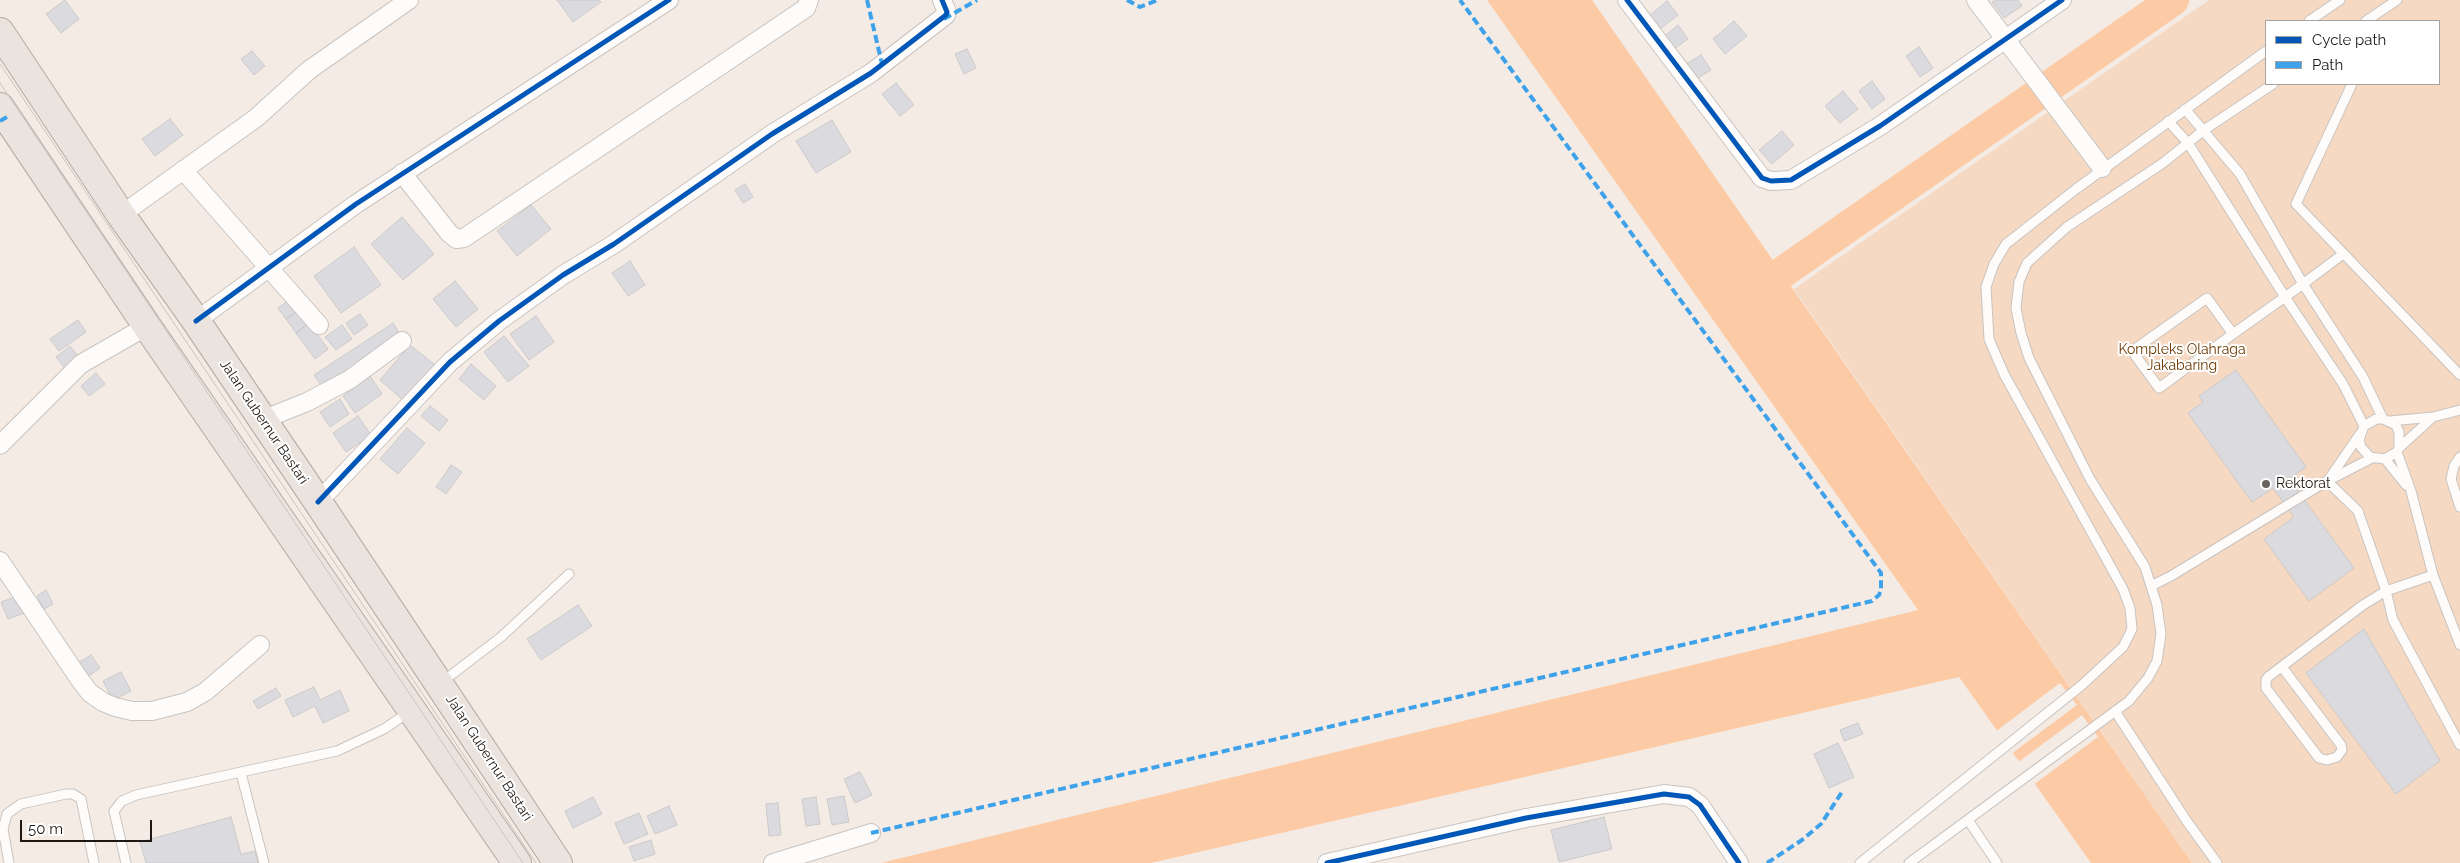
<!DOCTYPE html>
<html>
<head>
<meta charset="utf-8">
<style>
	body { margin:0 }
	#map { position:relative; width:2460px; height:863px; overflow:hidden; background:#f4ebe5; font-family:Raleway,sans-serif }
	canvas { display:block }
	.legend { position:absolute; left:2265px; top:20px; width:175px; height:65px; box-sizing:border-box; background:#fff; border:1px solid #a5a3a1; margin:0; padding:6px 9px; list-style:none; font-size:15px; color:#1e1814 }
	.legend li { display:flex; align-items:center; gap:10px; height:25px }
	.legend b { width:25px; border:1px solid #a5a3a1 }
	.scale { position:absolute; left:20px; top:820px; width:132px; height:22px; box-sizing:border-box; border:2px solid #1e1814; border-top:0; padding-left:6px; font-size:15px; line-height:18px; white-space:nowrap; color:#1e1814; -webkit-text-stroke:4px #fff; paint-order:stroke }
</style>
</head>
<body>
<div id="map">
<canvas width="2460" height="863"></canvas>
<ul class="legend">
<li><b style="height:6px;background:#0057b8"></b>Cycle path</li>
<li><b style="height:6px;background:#3da2ea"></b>Path</li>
</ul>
<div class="scale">50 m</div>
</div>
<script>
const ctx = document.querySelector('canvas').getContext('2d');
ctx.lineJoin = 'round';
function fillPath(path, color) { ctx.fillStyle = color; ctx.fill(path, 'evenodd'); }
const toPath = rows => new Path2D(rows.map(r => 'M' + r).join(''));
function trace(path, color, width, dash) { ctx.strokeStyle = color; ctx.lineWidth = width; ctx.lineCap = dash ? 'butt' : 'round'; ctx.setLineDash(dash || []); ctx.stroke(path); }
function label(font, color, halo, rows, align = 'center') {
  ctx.font = font + ' Raleway,sans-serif'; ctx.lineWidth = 4; ctx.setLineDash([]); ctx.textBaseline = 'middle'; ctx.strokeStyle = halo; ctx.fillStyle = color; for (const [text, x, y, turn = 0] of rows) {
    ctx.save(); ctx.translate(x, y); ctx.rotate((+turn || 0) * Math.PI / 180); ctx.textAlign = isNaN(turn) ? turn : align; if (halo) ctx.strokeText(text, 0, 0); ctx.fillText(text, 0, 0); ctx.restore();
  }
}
fillPath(toPath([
	[2209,0,2460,0,2460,863,2192,863,1794,289],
	[2266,21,2439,21,2439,84,2266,84]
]), '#f5d9c3');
fillPath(toPath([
	[1487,0,1592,0,2192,863,2091,863,1959,677,1151,863,881,863,1918,610]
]), '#fccba5');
fillPath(toPath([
	[2060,683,2077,705,2011,754,1995,732],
	[2082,715,2098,737,2033,785,2017,763]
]), '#f4ebe5');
trace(toPath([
	[1783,272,2173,0]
]), '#fccba5', 32);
const building = toPath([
	[65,0,79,19,61,33,46,14,65,0],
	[557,0,599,0,601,2,573,22,557,0],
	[1995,0,2018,0,2022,6,2004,18,1992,2,1995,0],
	[1667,1,1678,15,1660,29,1649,16,1667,1],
	[1734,21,1747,36,1725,54,1713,39,1734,21],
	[1678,25,1688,39,1670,52,1661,39,1678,25],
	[1919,47,1933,68,1920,77,1906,56,1919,47],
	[967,49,976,68,964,74,955,54,967,49],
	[252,51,265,66,254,75,241,59,252,51],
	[1701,55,1711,70,1693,81,1683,66,1701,55],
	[1872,81,1885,99,1872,109,1859,91,1872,81],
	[896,83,914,105,900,116,882,94,896,83],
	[1843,91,1858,109,1840,123,1825,106,1843,91],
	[170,119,183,135,155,156,142,139,170,119],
	[832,120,851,152,816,173,796,141,832,120],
	[1782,131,1794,145,1772,164,1759,150,1782,131],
	[745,184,753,197,743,203,735,190,745,184],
	[531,205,551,229,517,256,497,231,531,205],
	[402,217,434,254,403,280,371,244,402,217],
	[354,247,381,285,341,313,314,276,354,247],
	[630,261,645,285,628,296,612,273,630,261],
	[455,281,478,309,456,327,433,299,455,281],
	[291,299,299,310,286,319,278,308,291,299],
	[299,310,309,323,296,333,286,319,299,310],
	[360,314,368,325,354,335,346,323,360,314],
	[536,316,554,342,529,360,510,334,536,316],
	[78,320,86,332,59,351,50,339,78,320],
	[309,323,328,349,315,359,296,333,309,323],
	[393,323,401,336,323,388,314,375,393,323],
	[342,325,352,339,336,350,325,337,342,325],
	[504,336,529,366,508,382,484,352,504,336],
	[410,345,435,365,404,401,380,380,410,345],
	[70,346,82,361,67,371,56,357,70,346],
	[471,364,496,386,484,400,459,379,471,364],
	[2236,370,2306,467,2289,479,2354,568,2309,601,2264,539,2294,517,2273,488,2252,502,2188,413,2203,402,2199,396,2236,370],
	[96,373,105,384,89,396,81,386,96,373],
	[370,376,382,394,355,413,343,396,370,376],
	[340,399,349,414,330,427,320,412,340,399],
	[430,406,448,420,439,431,421,416,430,406],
	[358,416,371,435,346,452,333,433,358,416],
	[407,428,425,443,398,474,380,459,407,428],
	[451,465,462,472,446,494,436,487,451,465],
	[46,590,53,604,44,609,37,596,46,590],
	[20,595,27,612,8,619,1,602,20,595],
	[578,605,592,626,541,660,527,639,578,605],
	[2364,629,2440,761,2396,794,2306,673,2364,629],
	[91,655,100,668,87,677,78,663,91,655],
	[121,672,131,691,113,700,103,681,121,672],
	[314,687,320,700,340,690,349,711,323,723,315,706,293,717,285,700,314,687],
	[276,688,281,696,258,709,253,701,276,688],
	[1858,723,1863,734,1844,741,1840,730,1858,723],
	[1838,743,1854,777,1829,788,1814,754,1838,743],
	[860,772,872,795,855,803,844,779,860,772],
	[844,796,849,822,832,825,827,799,844,796],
	[593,797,602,814,573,828,565,811,593,797],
	[816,797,820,824,806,826,802,799,816,797],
	[778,803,781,835,769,836,766,804,778,803],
	[669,806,677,825,655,834,647,816,669,806],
	[639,813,648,834,624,844,615,823,639,813],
	[231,817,241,854,255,851,258,863,146,863,140,842,231,817],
	[1604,817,1612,849,1559,862,1551,830,1604,817],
	[651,840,655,854,634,861,629,847,651,840]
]);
fillPath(building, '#dbdbdf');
trace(building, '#ccc9ca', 1);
const service = toPath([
	[2309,21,2340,0],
	[2366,21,2397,0],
	[2352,84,2296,204,2460,375],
	[2185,109,2240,174,2303,284,2363,377,2383,419],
	[2168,121,2188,143,2285,297,2343,384,2364,426],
	[2233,334,2207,298,2132,351,2159,388,2233,334,2285,297,2303,284,2343,254],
	[2390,421,2433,417,2460,410],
	[2399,448,2433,417],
	[2397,452,2385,459,2370,457,2361,447,2359,440,2364,426,2376,419,2383,419,2396,425,2399,432,2399,448,2397,452,2411,491,2433,575,2460,645],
	[2460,457,2454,466,2451,479,2460,507],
	[2385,459,2406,485],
	[2329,479,2360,434],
	[2327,481,2358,511,2386,591,2393,620,2460,745],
	[2151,586,2171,576,2327,481,2372,458],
	[2282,667,2341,745,2342,750,2337,757,2327,760,2319,758,2266,688,2266,680,2268,677,2363,605,2386,591,2433,575],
	[442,682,501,637,569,574],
	[2115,711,2186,820,2217,863],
	[241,773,264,863],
	[1968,820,1997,863],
	[9,863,3,829,7,814,21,804,66,794,73,794,81,799,94,863],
	[126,863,114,811,122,801,136,795,337,751,384,729,409,712],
	[1860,863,2082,685,2123,647,2132,629,2130,608,2123,589,2004,374,1989,339,1986,287,1994,264,2006,244,2076,189,2266,51],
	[1909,863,2129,701,2148,678,2157,661,2161,634,2157,605,2145,567,2090,479,2029,358,2021,333,2016,308,2019,282,2027,263,2067,227,2163,163,2204,130,2273,84]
]);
const minor = toPath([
	[1627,0,1762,178,1771,181,1791,180,1880,126,2062,0],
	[1976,0,2102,168],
	[183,170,319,325],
	[402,173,449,233,456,239,464,238,806,8,809,0],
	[121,215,256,118,309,70,409,0],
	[196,321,356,204,669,0],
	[262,420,307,402,349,380,402,341],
	[0,445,81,364,147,326],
	[318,502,450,362,499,321,563,275,614,244,772,134,871,73,946,15,947,12,942,0],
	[0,561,80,680,90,693,103,702,115,707,132,711,152,711,187,702,205,692,260,645],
	[773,863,871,833],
	[1327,863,1526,818,1664,794,1689,797,1700,805,1739,863]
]);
const trunk = toPath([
	[0,32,121,215,196,321,318,502,558,863],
	[0,107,147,326,517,863]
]);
trace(service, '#cac3be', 11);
trace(minor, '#cac3be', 20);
trace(trunk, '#b5aaa1', 30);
trace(service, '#fdfcfb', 9);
trace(minor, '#fdfcfb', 18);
trace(trunk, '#ebe4de', 28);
trace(toPath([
	[0,64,536,863],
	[0,83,523,863]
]), '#c7c5c3', 1);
trace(toPath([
	[867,0,882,64],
	[1127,0,1140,7,1158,0],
	[944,19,977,0],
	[0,121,7,117],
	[871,833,1872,601,1879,595,1881,590,1881,573,1460,0],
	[1767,863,1802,840,1821,824,1842,792]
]), '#3da2ea', 4, [8, 4]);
trace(toPath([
	[1627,0,1762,178,1771,181,1791,180,1880,126,2062,0],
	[196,321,356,204,669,0],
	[318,502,450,362,499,321,563,275,614,244,772,134,871,73,946,15,947,12,942,0],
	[1327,863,1526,818,1664,794,1689,797,1700,805,1739,863]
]), '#0057b8', 5);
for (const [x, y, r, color] of [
	[2266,484,5,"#69625d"]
]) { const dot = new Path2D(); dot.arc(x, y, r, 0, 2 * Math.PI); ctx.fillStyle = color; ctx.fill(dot); trace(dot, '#fff', 2); }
label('14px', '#6b3801', '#fff', [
	["Kompleks Olahraga",2182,350],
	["Jakabaring",2182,366]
]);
label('14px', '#1e1814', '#fff', [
	["Jalan Gubernur Bastari",264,422,56],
	["Jalan Gubernur Bastari",489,758,57]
]);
label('14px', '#1e1814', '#fff', [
	["Rektorat",2276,484]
], 'left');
</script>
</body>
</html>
